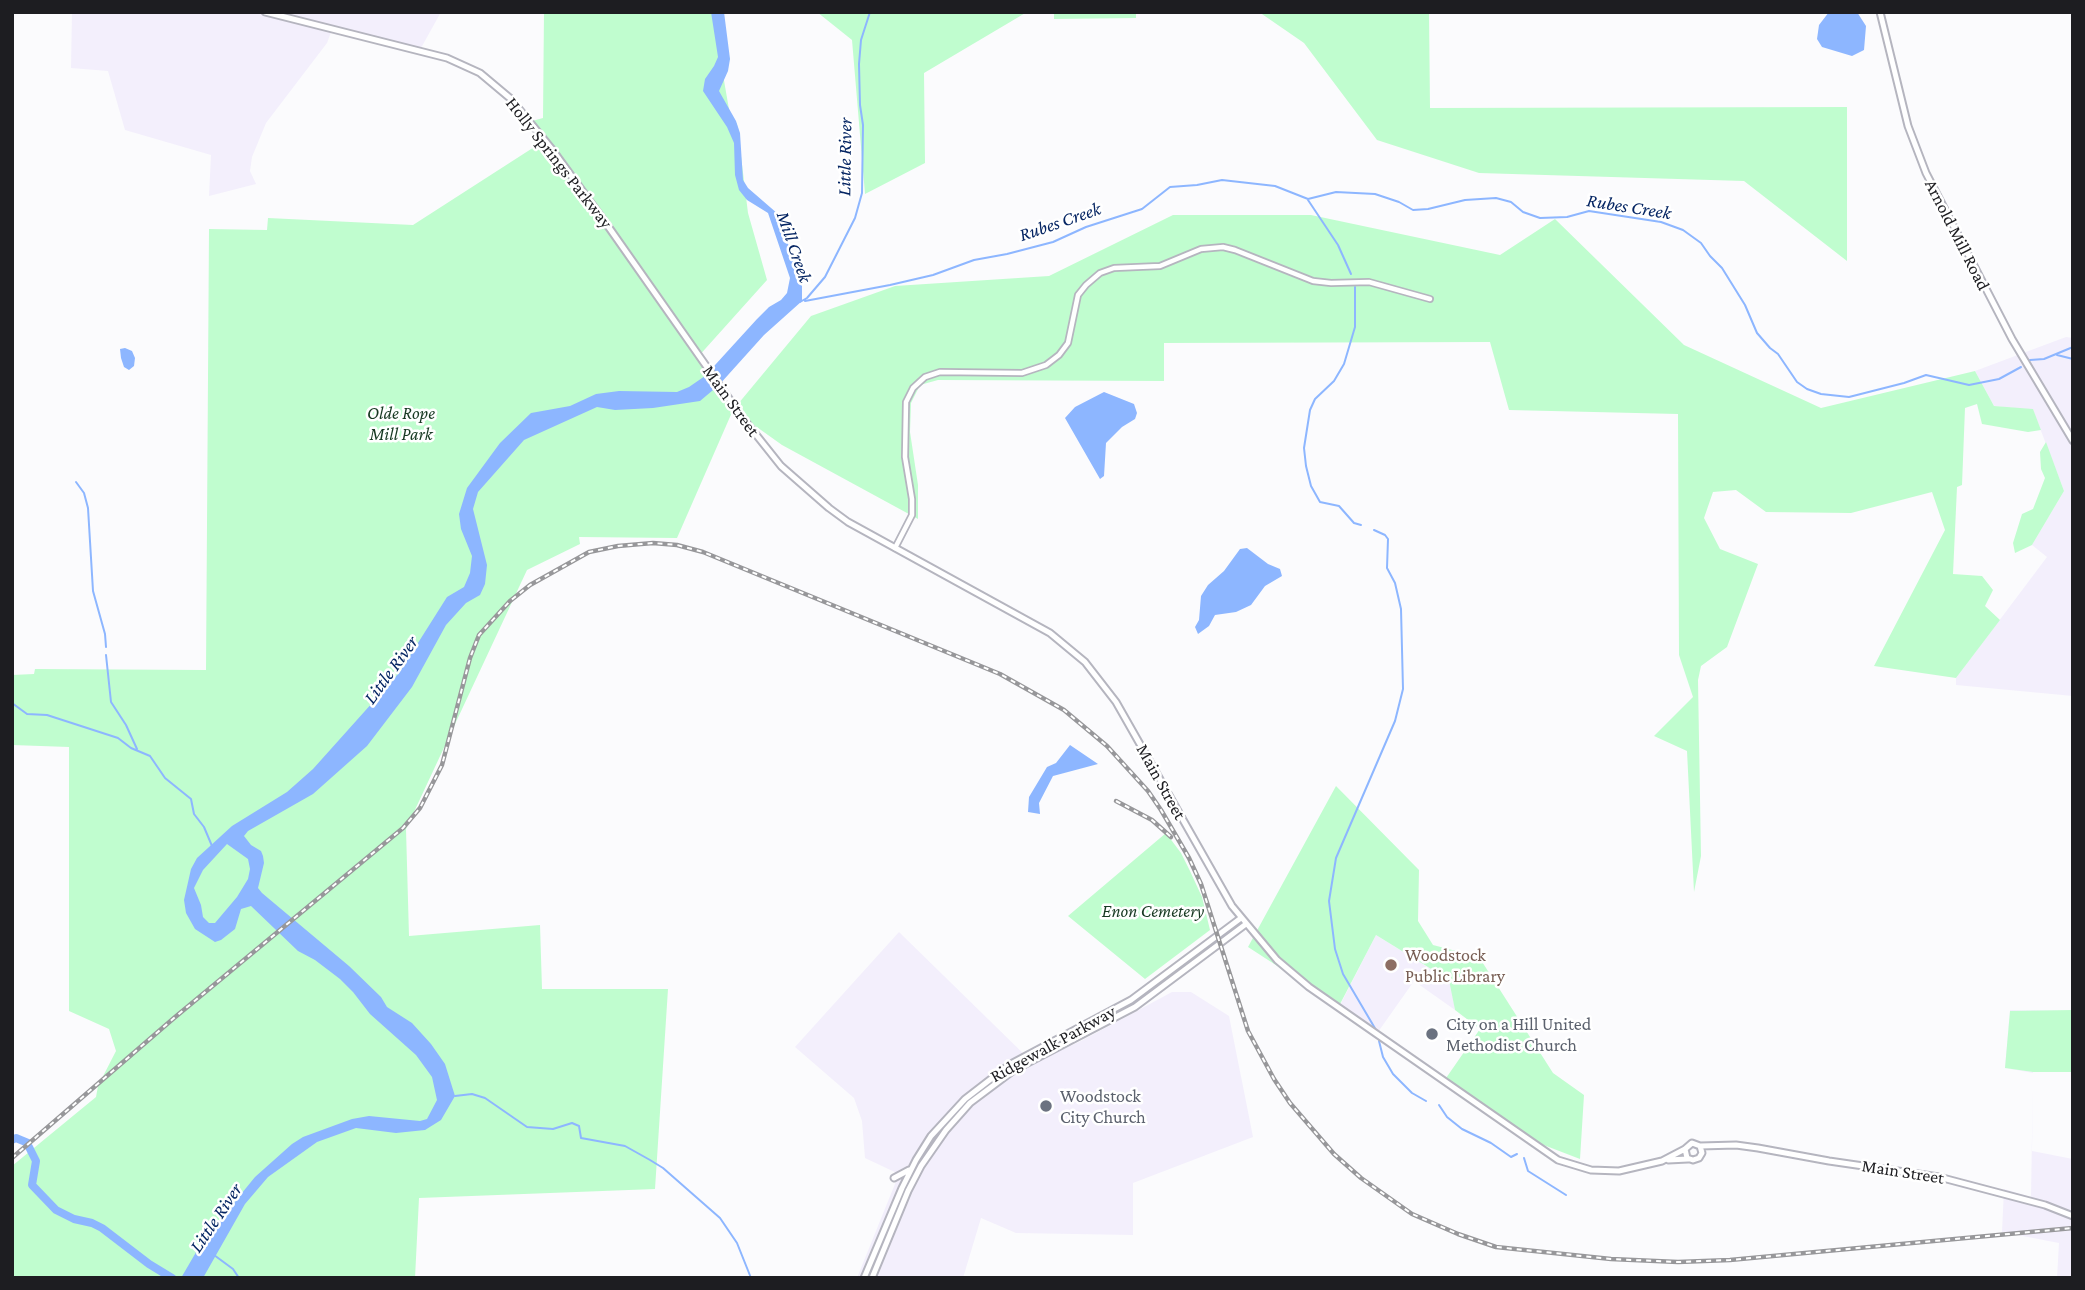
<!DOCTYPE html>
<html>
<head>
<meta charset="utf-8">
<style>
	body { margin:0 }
	#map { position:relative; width:2085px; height:1290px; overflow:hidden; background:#fbfbfd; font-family:"Crimson Pro",serif }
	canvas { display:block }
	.frame { position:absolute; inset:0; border:14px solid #1d1d21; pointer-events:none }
</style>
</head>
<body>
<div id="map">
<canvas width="2085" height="1290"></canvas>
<div class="frame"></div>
</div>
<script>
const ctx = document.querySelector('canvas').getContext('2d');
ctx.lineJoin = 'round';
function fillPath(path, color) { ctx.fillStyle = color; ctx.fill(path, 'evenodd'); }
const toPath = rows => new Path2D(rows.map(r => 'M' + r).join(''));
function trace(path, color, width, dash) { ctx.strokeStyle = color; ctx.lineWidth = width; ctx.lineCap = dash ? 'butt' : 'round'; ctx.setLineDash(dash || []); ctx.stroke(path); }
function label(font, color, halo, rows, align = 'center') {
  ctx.font = font + ' "Crimson Pro",serif'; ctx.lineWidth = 5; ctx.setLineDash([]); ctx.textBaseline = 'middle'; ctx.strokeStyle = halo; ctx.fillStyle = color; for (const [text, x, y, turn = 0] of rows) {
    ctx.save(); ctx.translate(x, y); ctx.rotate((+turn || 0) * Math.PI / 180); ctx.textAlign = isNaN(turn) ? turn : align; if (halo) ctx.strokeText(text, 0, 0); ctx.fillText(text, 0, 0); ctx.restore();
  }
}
fillPath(toPath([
	[72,12,441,12,421,48,333,27,327,43,266,123,252,157,250,171,256,184,209,196,211,155,125,130,108,71,71,68],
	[2066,337,2073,338,2073,696,1956,685,1956,678,2047,557,2032,545,2064,491,2033,410,1994,406,1975,371],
	[899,932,1033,1063,1081,1041,1172,992,1191,992,1229,1016,1253,1137,1133,1183,1133,1235,1016,1233,981,1218,963,1278,857,1278,899,1174,865,1158,862,1121,854,1098,795,1047],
	[1376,935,1450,981,1455,1010,1414,981,1378,1032,1339,1007],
	[2010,1010,2073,1010,2010,1011,2006,1068,2033,1072,2032,1151,2073,1159,2073,1278,2057,1278,2059,1243,2002,1232,2004,1189,2031,1197,2033,1073,2005,1068]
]), '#f3effc');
fillPath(toPath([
	[544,12,713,12,730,59,722,69,730,115,737,124,748,213,767,280,697,358,733,410,811,316,895,286,1049,276,1173,215,1311,215,1500,255,1555,219,1684,345,1821,408,1975,371,1994,406,2033,409,2041,430,2028,432,1982,424,1977,404,1965,408,1962,485,1957,487,1953,574,1982,576,1993,590,1985,606,2000,620,1956,678,1874,666,1945,530,1932,492,1851,513,1766,512,1736,490,1713,492,1704,518,1720,549,1758,564,1727,647,1701,666,1698,680,1701,856,1694,892,1687,751,1654,736,1693,697,1679,655,1678,414,1509,410,1490,342,1164,343,1164,381,938,380,920,385,911,403,910,432,918,485,918,519,782,445,733,410,677,538,579,537,580,544,527,570,406,829,409,936,540,925,542,989,668,989,655,1189,419,1198,415,1278,12,1278,12,1166,96,1097,98,1086,116,1051,109,1029,69,1011,69,747,12,745,12,675,34,674,35,669,206,670,209,229,267,230,268,218,413,225,542,142,542,135,532,121,543,118],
	[817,12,1027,12,924,73,925,163,865,194,852,40],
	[1054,12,1136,12,1136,18,1054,19],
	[1259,12,1429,12,1430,108,1847,107,1847,261,1744,181,1479,173,1377,140,1304,43],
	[2046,442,2064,491,2032,545,2015,553,2013,543,2022,514,2033,509,2045,478,2041,469,2040,452],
	[1336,786,1419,870,1418,921,1433,945,1479,957,1553,1073,1584,1095,1580,1159,1528,1139,1444,1081,1480,1029,1455,1010,1449,980,1376,935,1339,1006,1248,947],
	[1166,833,1181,853,1190,871,1202,897,1210,930,1145,979,1068,916],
	[2073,1010,2073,1072,2033,1072,2005,1068,2010,1011]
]), '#c0fdcf');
fillPath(toPath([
	[711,12,724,12,730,59,728,71,719,91,736,121,740,133,743,180,748,188,778,214,802,285,802,301,764,335,719,385,700,401,653,408,615,410,597,407,524,440,478,492,473,509,487,565,485,584,480,595,466,603,446,625,412,687,367,746,313,794,248,831,244,836,251,845,261,851,263,856,264,863,258,888,262,893,349,966,381,997,387,1007,412,1023,431,1044,445,1064,455,1096,441,1120,425,1130,396,1133,356,1128,317,1142,268,1177,245,1204,203,1278,181,1278,202,1242,255,1177,292,1144,303,1137,352,1119,369,1116,420,1121,427,1119,437,1100,432,1077,416,1055,370,1014,353,992,340,979,315,960,298,951,251,906,241,909,235,929,221,940,215,942,195,929,186,913,184,900,191,869,197,858,232,826,287,792,313,769,399,673,447,597,464,587,470,573,472,556,461,529,459,514,467,488,500,443,531,413,570,406,596,394,619,391,677,392,689,387,705,376,757,319,769,307,781,300,787,293,790,278,768,213,747,200,739,190,735,175,734,143,727,127,703,91,705,79,714,66,718,57],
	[227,844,248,859,250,869,248,879,237,897,215,923,209,923,203,917,201,905,194,888,203,870],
	[1829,12,1857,12,1866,26,1864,50,1852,56,1822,47,1817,39,1819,25],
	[125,348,132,351,135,358,134,366,129,370,124,367,121,358,120,349],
	[1104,392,1134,404,1137,413,1135,419,1122,427,1106,443,1104,476,1100,479,1065,418,1075,407],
	[1247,548,1268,564,1280,569,1282,576,1265,586,1251,605,1236,612,1215,615,1209,626,1198,634,1195,627,1199,620,1201,596,1208,585,1224,571,1240,549],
	[1070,745,1098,764,1053,776,1039,803,1040,814,1028,812,1029,797,1047,767,1056,763]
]), '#8db6ff');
trace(toPath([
	[1308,200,1338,245,1351,274],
	[1355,287,1355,327,1344,364,1334,381,1315,399,1310,410,1304,448,1306,466,1311,486,1320,502,1339,506,1354,523,1361,525],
	[805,301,890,285,933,275,974,260,1007,254,1053,242,1086,227,1142,209,1170,187,1197,185,1222,180,1275,186,1308,199,1336,192,1375,194,1399,202,1413,210,1428,209,1465,200,1496,198,1511,202,1523,212,1540,218,1567,217,1589,211,1661,222,1683,230,1701,243,1710,256,1722,268,1745,305,1757,333,1770,348,1778,354,1797,382,1807,389,1821,394,1849,397,1904,383,1926,375,1969,385,1999,379,2021,367],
	[800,302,807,298,825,277,855,218,862,193,863,125,860,105,859,64,861,40,870,12],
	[2057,355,2073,359],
	[2030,360,2044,359,2073,347],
	[76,482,84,493,88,508,93,591,105,634,106,647],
	[1374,530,1385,535,1388,539,1387,568,1395,583,1401,609,1403,689,1395,721,1336,858,1329,901,1335,949,1343,974,1376,1030],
	[106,655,111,702,126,725,137,749],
	[12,703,27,714,47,715,118,738,131,748,150,756,165,778,191,799,194,814,204,827,212,846],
	[1379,1041,1383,1057,1393,1074,1412,1093,1426,1101],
	[455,1096,472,1094,485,1098,527,1127,553,1129,572,1123,579,1126,581,1138,625,1146,650,1160,663,1168,720,1218,737,1243,751,1278],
	[1439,1105,1447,1117,1462,1129,1491,1143,1511,1157,1517,1154],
	[1524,1158,1528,1171,1566,1195],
	[214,1255,233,1269,239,1278]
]), '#8db6ff', 2);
trace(toPath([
	[12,1140,16,1138,28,1143],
	[29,1147,36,1161,32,1185,56,1210,74,1219,92,1223,102,1228,149,1264,172,1278]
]), '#8db6ff', 8);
const minor = toPath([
	[895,548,912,515,912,499,905,457,906,402,913,388,925,377,940,372,1022,373,1046,365,1059,355,1068,343,1078,295,1086,285,1100,273,1114,268,1160,266,1201,249,1223,247,1235,250,1313,281,1331,283,1369,282,1430,299]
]);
const major = toPath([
	[265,12,447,58,480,73,511,99,551,148,610,229,742,417,781,466,829,508,848,522,1050,633,1085,662,1116,702,1232,906,1277,960,1309,987,1558,1160,1591,1170,1619,1171,1662,1161,1685,1149],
	[1880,12,1908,126,1926,173,2012,339,2073,441],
	[1700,1146,1702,1153,1699,1158,1693,1160,1687,1158,1685,1149,1692,1143,1700,1146,1736,1145,1758,1148,1829,1161,1939,1177,2045,1205,2073,1216],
	[1668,1160,1688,1159],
	[894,1178,909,1170],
	[864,1278,902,1188,916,1160,931,1136,965,1099,1009,1065,1131,1000,1241,918],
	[872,1278,908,1191,921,1166,946,1130,970,1103,1014,1070,1135,1007,1246,924]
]);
trace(minor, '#b5b5bf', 8);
trace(major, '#b5b5bf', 9);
trace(minor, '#fff', 4.5);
trace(major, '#fff', 5);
const rail = toPath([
	[1116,801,1152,820,1171,837],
	[12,1158,174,1018,403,828,420,808,442,765,470,658,479,635,510,601,530,585,589,552,618,546,653,543,677,545,703,552,1000,674,1064,710,1107,746,1148,791,1161,810,1189,858,1201,884,1248,1031,1274,1079,1290,1103,1334,1154,1361,1178,1412,1214,1458,1234,1496,1247,1611,1259,1678,1262,1730,1260,2073,1228]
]);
trace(rail, '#97979a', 4.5);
trace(rail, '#fff', 2, [5]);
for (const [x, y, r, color] of [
	[1391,965,7,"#8d6e63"],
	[1432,1034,7,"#6b7280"],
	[1046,1106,7,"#6b7280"]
]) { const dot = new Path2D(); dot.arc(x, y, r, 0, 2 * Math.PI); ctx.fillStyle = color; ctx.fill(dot); trace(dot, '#fff', 2.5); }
label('18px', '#1d1d21', '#fff', [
	["Holly Springs Parkway",559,163,52],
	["Arnold Mill Road",1957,235,63],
	["Main Street",731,401,54],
	["Main Street",1161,782,61],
	["Ridgewalk Parkway",1053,1044,-29],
	["Main Street",1903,1172,9]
]);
label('italic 18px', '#173922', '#fff', [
	["Olde Rope",401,413],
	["Mill Park",401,434],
	["Enon Cemetery",1153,911]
]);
label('18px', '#785e54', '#fff', [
	["Woodstock",1405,955],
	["Public Library",1405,976]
], 'left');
label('18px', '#5b616d', '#fff', [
	["City on a Hill United",1446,1024],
	["Methodist Church",1446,1045],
	["Woodstock",1060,1096],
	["City Church",1060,1117]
], 'left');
label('italic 19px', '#052563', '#fff', [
	["Little River",845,157,-89],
	["Rubes Creek",1629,207,9],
	["Rubes Creek",1060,222,-19],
	["Mill Creek",794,247,71],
	["Little River",391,670,-54],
	["Little River",216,1218,-56]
]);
</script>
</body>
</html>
